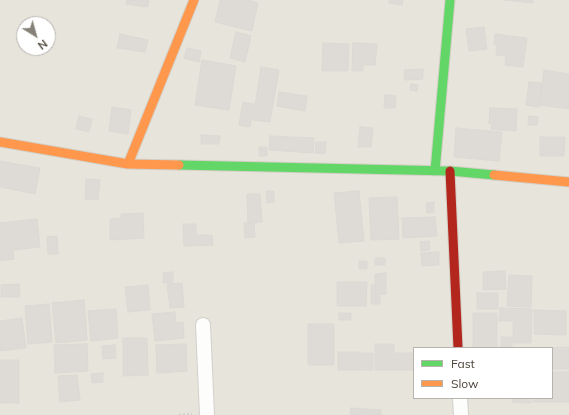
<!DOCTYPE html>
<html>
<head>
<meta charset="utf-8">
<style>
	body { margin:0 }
	#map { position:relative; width:569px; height:415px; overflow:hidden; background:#f4f2ee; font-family:Mulish,sans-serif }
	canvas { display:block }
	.legend { position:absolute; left:413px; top:347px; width:140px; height:52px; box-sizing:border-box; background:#fff; border:1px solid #b7b4b0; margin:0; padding:5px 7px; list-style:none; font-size:12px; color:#4b4439 }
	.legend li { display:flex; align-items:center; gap:8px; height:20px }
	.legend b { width:20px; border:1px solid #b7b4b0 }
	.north { position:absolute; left:16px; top:16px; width:40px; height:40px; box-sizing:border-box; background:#fff; border:1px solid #b7b4b0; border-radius:50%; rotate:143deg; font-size:11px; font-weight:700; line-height:16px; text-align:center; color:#4b4439 }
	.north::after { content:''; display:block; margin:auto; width:14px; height:18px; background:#868178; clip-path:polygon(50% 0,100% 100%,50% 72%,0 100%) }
</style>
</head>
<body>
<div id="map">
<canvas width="569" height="415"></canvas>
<ul class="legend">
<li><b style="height:5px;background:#63d668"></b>Fast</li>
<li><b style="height:5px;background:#ff974d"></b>Slow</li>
</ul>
<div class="north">N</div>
</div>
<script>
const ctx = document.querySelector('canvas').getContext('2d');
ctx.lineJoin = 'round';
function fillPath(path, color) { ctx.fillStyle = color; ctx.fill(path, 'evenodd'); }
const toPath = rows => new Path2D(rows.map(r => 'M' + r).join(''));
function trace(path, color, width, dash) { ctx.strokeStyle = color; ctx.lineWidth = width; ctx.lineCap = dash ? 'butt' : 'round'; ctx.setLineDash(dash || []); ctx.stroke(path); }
fillPath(toPath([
	[0,0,569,0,569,415,0,415],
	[24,24,48,24,48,48,24,48],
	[414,348,552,348,552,398,414,398]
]), '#e7e4dc');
const building = toPath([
	[127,0,149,0,148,7,126,4,127,0],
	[220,0,248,0,258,3,252,31,215,22,220,0],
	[389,0,403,0,402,5,389,3,389,0],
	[504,0,533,0,533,3,504,0],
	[484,27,487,49,469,51,466,29,484,27],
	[236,32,251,36,245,62,230,58,236,32],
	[120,34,148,40,145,52,117,48,120,34],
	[495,34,527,38,523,67,505,65,506,56,496,55,497,45,494,44,495,34],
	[323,43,349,44,348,71,322,71,323,43],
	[353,43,377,44,375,65,363,65,363,71,352,71,353,43],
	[187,48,201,51,199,62,184,58,187,48],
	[202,60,236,66,229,110,195,105,202,60],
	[261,67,279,70,270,122,253,120,261,67],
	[423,69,423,79,405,80,404,70,423,69],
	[544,70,569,74,569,109,540,105,544,70],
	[529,82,542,83,539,107,526,105,529,82],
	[411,84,418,85,417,91,410,90,411,84],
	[279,92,307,96,305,111,277,106,279,92],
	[385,95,396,96,395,108,384,108,385,95],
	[243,102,254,104,250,127,239,125,243,102],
	[112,107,131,110,128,134,109,131,112,107],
	[490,108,517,109,516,131,491,129,492,124,489,124,490,108],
	[79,116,92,119,89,132,76,129,79,116],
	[529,116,538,117,537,125,528,125,529,116],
	[360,127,373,128,371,147,358,147,360,127],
	[456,128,502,132,499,161,454,157,456,128],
	[201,135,220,136,219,144,201,144,201,135],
	[270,136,314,138,313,153,269,150,270,136],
	[540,137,565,137,564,156,540,156,540,137],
	[316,142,326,142,325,154,315,153,316,142],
	[259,147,267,147,267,156,259,156,259,147],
	[0,161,40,168,35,194,0,187,0,161],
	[86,179,100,180,98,200,85,199,86,179],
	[266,191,274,191,274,202,267,203,266,191],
	[359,191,364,241,339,243,334,193,359,191],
	[247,194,260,194,262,222,248,223,247,194],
	[397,197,399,239,371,240,369,198,397,197],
	[434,202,434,212,427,213,426,203,434,202],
	[143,213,144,238,110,240,110,219,121,218,121,214,143,213],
	[435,217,437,236,403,238,402,218,435,217],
	[37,219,40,247,13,250,14,259,0,261,0,223,37,219],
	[254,222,255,237,245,238,244,223,254,222],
	[183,224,196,224,196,235,212,235,213,245,184,246,183,224],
	[57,236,58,254,48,254,47,237,57,236],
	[429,241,430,250,421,251,420,242,429,241],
	[439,252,439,265,422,266,421,253,439,252],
	[375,258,385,258,385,265,375,265,375,258],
	[359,261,367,261,367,269,359,269,359,261],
	[505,271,506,289,483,290,483,272,505,271],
	[173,272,173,282,163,283,163,273,173,272],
	[386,273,386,294,380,295,380,304,371,304,371,285,375,285,375,274,386,273],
	[509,275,532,276,531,307,507,306,509,275],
	[337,282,367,282,366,306,337,306,337,282],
	[182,283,184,307,170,308,167,284,182,283],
	[19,284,20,297,1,297,1,285,19,284],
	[148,285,150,310,128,312,125,287,148,285],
	[477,293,498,293,498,309,477,309,477,293],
	[84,300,87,340,56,343,52,303,84,300],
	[49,304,52,342,28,344,25,306,49,304],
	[500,308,532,309,531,343,513,343,513,321,499,321,500,308],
	[116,309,118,338,91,341,88,311,116,309],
	[534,310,566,311,566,335,534,334,534,310],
	[175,312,176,323,183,322,184,338,155,341,152,314,175,312],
	[339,313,351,313,351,320,339,320,339,313],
	[473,313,497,313,497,348,473,348,473,313],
	[22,318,26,348,0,351,0,321,22,318],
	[308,324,334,324,334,365,308,365,308,324],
	[501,337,512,337,512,347,501,347,501,337],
	[123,338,147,338,148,375,123,376,123,338],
	[87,344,88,371,55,373,54,345,87,344],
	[186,344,187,371,157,373,156,345,186,344],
	[375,344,394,344,394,353,414,353,414,370,375,370,375,344],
	[115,345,116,358,103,359,102,346,115,345],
	[569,347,569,369,552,369,552,348,545,348,569,347],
	[338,352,360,352,360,370,338,370,338,352],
	[361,353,373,353,373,370,361,370,361,353],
	[0,360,19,360,19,403,0,403,0,360],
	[552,372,569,372,569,402,533,402,533,398,552,398,552,372],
	[103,373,103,382,92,383,91,374,103,373],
	[77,375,80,400,60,402,58,376,77,375],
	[512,398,531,398,531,403,512,402,512,398],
	[351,408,381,410,381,415,350,415,351,408]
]);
fillPath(building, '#dedbd6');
trace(building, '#dcd9d4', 1);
const street = toPath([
	[203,325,207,415],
	[460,398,461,415]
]);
const fast = toPath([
	[179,165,450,171,494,175],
	[435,171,450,0]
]);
const slow = toPath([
	[0,142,128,164,179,165],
	[128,164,194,0],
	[494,175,569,182]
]);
const jam = toPath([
	[450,171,458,348]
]);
trace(street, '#d2d0cb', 16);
trace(fast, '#d3cfc5', 11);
trace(slow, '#d3cfc5', 11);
trace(jam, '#d3cfc5', 11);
trace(toPath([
	[179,415,192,414]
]), '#d3d2cc', 2.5, [2, 2]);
trace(street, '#fdfdfc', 14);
trace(fast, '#63d668', 9);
trace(slow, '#ff974d', 9);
trace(jam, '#b3261e', 9);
</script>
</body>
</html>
